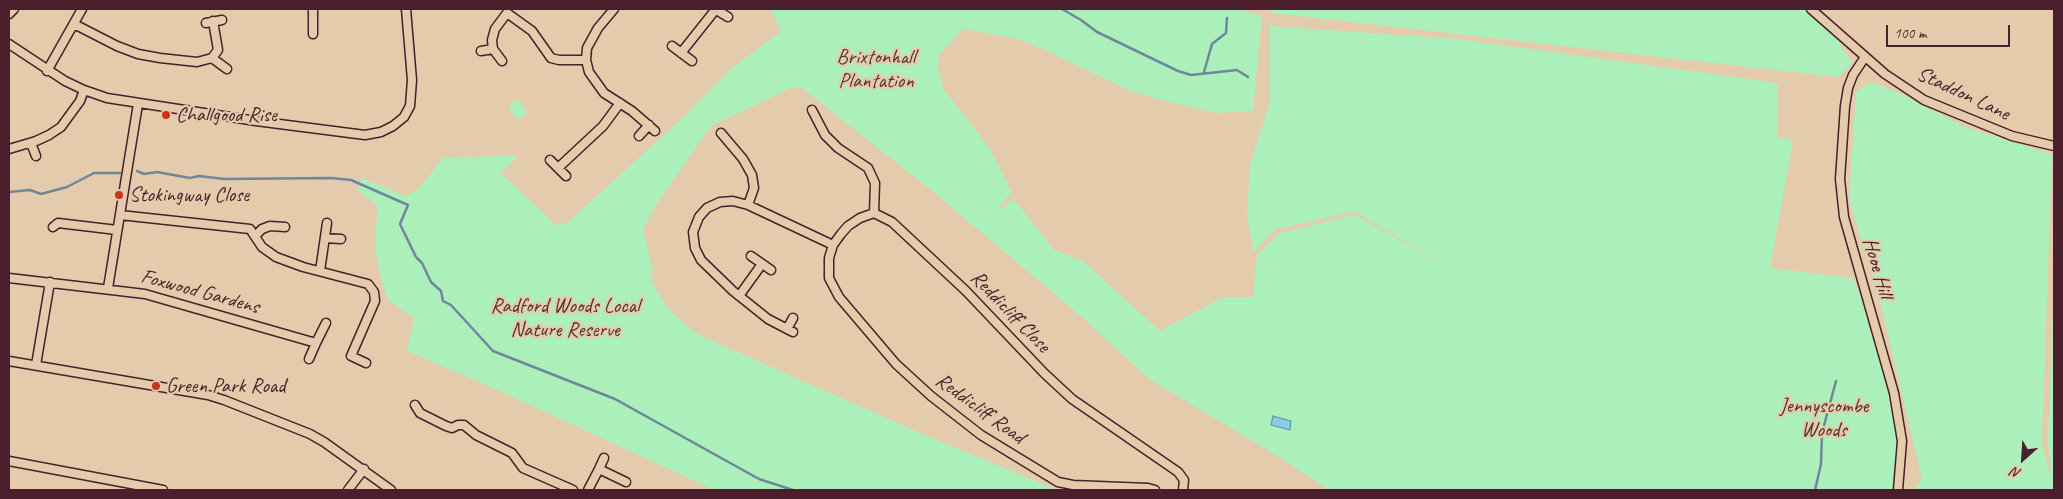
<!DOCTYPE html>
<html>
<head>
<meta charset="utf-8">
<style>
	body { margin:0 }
	#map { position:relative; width:2063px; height:499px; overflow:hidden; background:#e4cbac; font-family:Caveat,sans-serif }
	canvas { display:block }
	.frame { position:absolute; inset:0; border:10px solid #4a1f2b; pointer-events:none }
	.north { position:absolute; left:1998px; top:434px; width:50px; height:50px; -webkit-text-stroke:4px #e4cbac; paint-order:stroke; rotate:206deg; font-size:14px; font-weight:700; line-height:20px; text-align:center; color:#4a1f2b }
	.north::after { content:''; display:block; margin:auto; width:18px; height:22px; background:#4a1f2b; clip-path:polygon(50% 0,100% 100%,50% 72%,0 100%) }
	.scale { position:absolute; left:1886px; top:25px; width:124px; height:22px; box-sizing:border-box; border:2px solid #4a1f2b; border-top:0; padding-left:6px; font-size:15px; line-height:18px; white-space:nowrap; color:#4a1f2b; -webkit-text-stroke:4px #e4cbac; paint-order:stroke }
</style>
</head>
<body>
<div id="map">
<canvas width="2063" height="499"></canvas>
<div class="frame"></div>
<div class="north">N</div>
<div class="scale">100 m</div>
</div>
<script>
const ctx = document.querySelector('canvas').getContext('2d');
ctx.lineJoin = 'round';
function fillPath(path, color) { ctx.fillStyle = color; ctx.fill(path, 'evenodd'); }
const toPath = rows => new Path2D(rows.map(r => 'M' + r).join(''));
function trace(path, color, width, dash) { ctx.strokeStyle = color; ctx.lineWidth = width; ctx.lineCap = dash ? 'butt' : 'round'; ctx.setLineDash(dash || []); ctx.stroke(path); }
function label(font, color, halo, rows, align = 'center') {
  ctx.font = font + ' Caveat,sans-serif'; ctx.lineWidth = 4.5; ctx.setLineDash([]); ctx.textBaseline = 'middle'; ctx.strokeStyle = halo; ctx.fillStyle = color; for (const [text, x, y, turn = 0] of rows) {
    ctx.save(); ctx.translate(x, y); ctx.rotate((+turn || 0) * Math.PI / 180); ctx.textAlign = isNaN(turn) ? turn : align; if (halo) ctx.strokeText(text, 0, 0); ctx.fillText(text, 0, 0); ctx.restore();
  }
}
fillPath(toPath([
	[771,9,1238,9,1262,16,1253,111,1217,113,1161,100,1128,90,1045,50,1016,38,997,35,963,29,939,55,938,71,945,91,989,147,1012,192,1000,205,1001,210,1013,198,1054,250,1083,261,1160,331,1223,297,1253,297,1257,255,1280,233,1354,215,1459,272,1354,212,1276,229,1253,252,1247,216,1250,165,1270,102,1270,26,1457,39,1778,83,1777,137,1793,140,1770,268,1853,278,1882,345,1900,424,1898,490,1329,490,1279,457,1149,379,1084,319,936,194,802,88,791,88,711,126,656,205,643,229,653,271,650,270,652,282,666,306,691,330,708,339,920,433,1057,490,714,490,502,392,407,351,414,318,387,299,378,266,375,241,378,206,357,190,362,178,406,196,419,188,443,158,519,155,501,173,556,225,566,224,679,121,734,66,781,32],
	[1269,9,1806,9,1834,33,1852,64,1838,77,1271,13],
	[1870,82,1900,93,1965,127,2052,154,2042,442,2051,481,2048,440,2054,284,2054,490,1914,490,1922,479,1880,301,1849,199,1856,92],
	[518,99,527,113,517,120,508,106]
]), '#abf0bb');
const water = toPath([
	[1273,416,1291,421,1290,430,1271,425,1273,416]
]);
fillPath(water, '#86cde7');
trace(water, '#6e879c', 1);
trace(toPath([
	[1062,9,1081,20,1097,32,1178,71,1191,75,1237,70,1248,77],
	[1204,72,1212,44,1226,33,1227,18],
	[137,171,144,174,157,172,190,178,199,176,224,179,331,178,351,180,408,205,400,224,416,257,422,263,431,282,441,291,443,301,451,305,493,351,615,399,759,479,793,490],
	[9,192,30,190,41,194,67,187,94,173,120,173],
	[1815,490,1821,464,1822,433,1836,381]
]), '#6e879c', 2.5);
const minor = toPath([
	[614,9,598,28,587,48,586,60,589,72,604,93,632,111,655,131],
	[715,9,728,17],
	[1811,9,1885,74,1924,100,2012,136,2054,146],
	[9,14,14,9],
	[206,23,222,20],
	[74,24,117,46,138,54,160,58,197,62,212,58,218,50,213,21],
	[313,34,313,9],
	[9,44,65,81,84,90,107,98,256,121,365,135,381,132,393,126,404,117,410,106,412,80,406,9],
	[672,46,692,61],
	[481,51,493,49],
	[681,53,716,9],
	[1865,57,1853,75,1848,88,1845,106,1840,179,1844,217,1894,393,1902,441,1898,490],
	[212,58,227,69],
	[502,61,493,49,492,40,495,29,507,13,532,31,551,58,559,60,586,60],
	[47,71,82,9],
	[812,110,825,135,838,148,868,168,875,183,874,213],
	[721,133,743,159,752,175,754,188,748,205],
	[639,136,649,125],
	[31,143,36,156],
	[9,149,36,141,49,135,61,127,80,101,84,90],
	[550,160,566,176],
	[558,168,603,126,620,103],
	[120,215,250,229,262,247,276,257,303,267,368,284,374,292,375,301,351,356,366,363],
	[53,227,58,223,117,230],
	[255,236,262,229,270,226,285,227],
	[325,238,341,239],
	[751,256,771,270],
	[320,271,327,223],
	[9,278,145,294,316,343,326,323],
	[108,288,138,104],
	[739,296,762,264],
	[787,329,793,318],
	[793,332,768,319,733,291,701,260,695,248,693,232,699,217,707,208,720,202,733,201,748,205,833,245],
	[309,359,316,343],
	[9,361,208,395,224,400,310,434,324,442,391,490],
	[36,365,50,282],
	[415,405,420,413,446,426,452,428,458,425,464,425,476,435,512,453,523,468,573,490],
	[9,461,163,490],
	[599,469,604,458],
	[348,490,364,469],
	[588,490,599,469,626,482],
	[1155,490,1148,488,1073,485,1058,482,981,435,931,396,896,364,839,297,829,278,829,258,833,245,841,234,848,226,860,218,874,213,892,222,966,291,1044,373,1072,399,1178,472,1184,480,1183,490]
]);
trace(minor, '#4a1f2b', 11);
trace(minor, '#e4cbac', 8);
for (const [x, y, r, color] of [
	[166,115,5,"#c8321e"],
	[119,195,5,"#c8321e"],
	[156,386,5,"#c8321e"]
]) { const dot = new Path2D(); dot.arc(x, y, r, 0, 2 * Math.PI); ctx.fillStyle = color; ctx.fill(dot); trace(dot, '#e4cbac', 2); }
label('21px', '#543439', '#e4cbac', [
	["Brixtonhall",876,57],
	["Plantation",876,81],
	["Radford Woods Local",565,306],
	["Nature Reserve",565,330],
	["Jennyscombe",1824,406],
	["Woods",1824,430]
]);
label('21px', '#4a1f2b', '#e4cbac', [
	["Staddon Lane",1963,94,25],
	["Hooe Hill",1877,268,74],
	["Foxwood Gardens",200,292,15],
	["Reddicliff Close",1010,312,46],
	["Reddicliff Road",980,409,36]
]);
label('21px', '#4a1f2b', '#e4cbac', [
	["Challgood Rise",176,115],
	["Stokingway Close",129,195],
	["Green Park Road",166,386]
], 'left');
</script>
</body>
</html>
